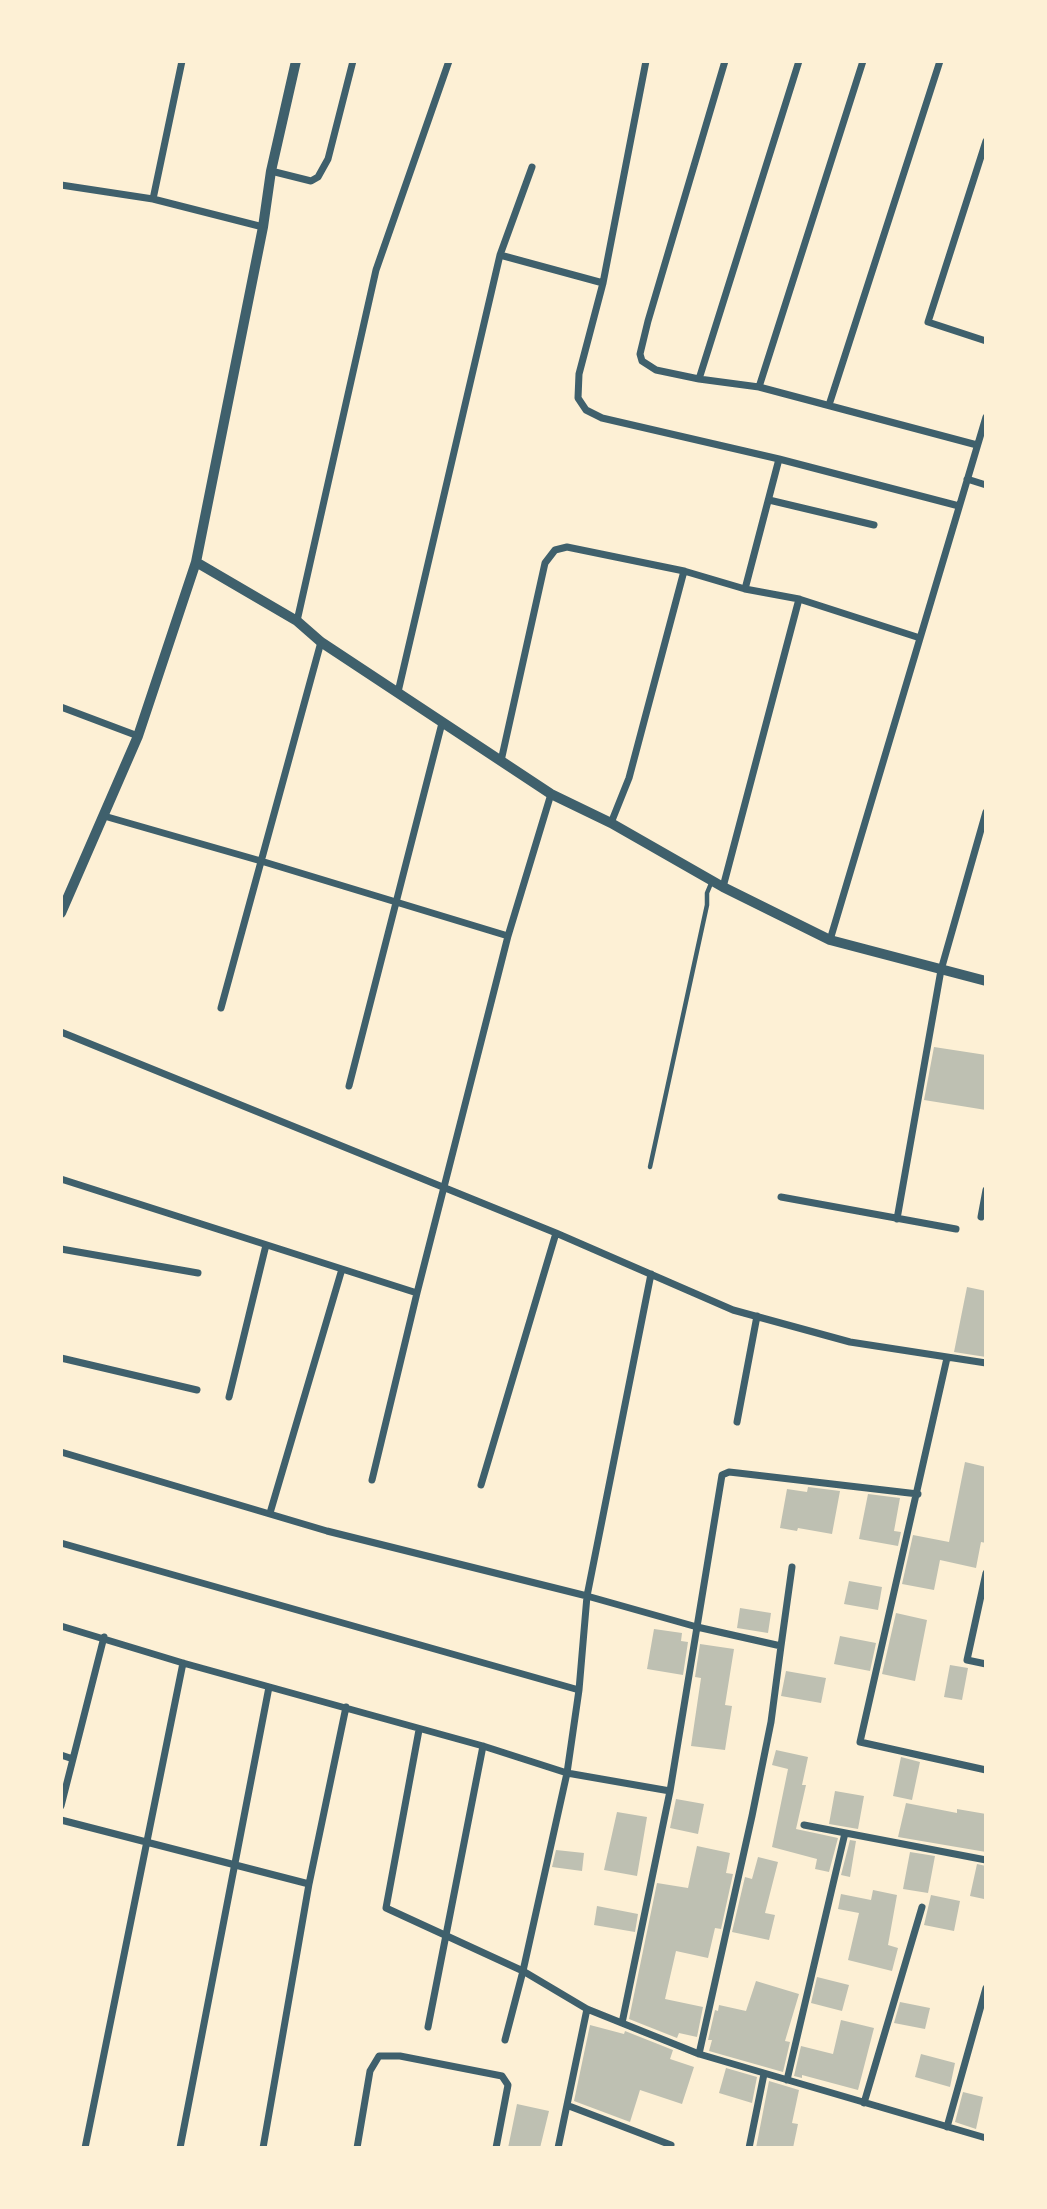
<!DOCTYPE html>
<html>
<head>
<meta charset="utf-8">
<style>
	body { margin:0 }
	#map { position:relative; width:1047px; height:2209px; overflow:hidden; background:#fdf0d5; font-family:Rubik,sans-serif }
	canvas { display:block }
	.frame { position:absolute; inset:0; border:63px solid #fdf0d5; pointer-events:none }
</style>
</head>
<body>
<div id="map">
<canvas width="1047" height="2209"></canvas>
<div class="frame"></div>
</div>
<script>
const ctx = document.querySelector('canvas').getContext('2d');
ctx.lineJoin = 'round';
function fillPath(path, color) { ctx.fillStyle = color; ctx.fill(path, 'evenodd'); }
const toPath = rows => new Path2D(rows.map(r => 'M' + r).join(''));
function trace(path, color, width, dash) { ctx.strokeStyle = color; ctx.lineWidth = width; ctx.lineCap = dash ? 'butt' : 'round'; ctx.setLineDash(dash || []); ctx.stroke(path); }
fillPath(toPath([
	[934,1047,986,1055,986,1110,924,1100],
	[967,1287,986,1291,986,1357,954,1352],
	[965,1462,986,1467,986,1543,981,1542,976,1568,940,1560,934,1590,902,1584,913,1535,949,1542],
	[808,1487,840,1491,832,1534,798,1528,797,1531,780,1528,787,1489,807,1492],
	[868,1494,900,1498,894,1531,901,1532,898,1546,859,1539],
	[849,1581,882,1587,878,1610,844,1604],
	[740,1608,771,1613,768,1633,737,1628],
	[896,1613,927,1620,915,1681,882,1674],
	[654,1629,682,1633,681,1641,688,1642,683,1675,647,1669],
	[840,1636,876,1643,870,1671,834,1664],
	[700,1644,734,1649,725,1705,732,1706,725,1750,691,1746,701,1678,695,1677],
	[950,1665,968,1668,962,1700,944,1697],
	[786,1671,826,1678,821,1703,781,1696],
	[776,1750,808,1757,802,1785,806,1785,796,1829,838,1838,829,1872,815,1869,817,1859,772,1847,788,1769,772,1765],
	[901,1757,920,1762,912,1800,893,1796],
	[835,1791,864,1796,858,1829,829,1824],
	[676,1799,704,1804,698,1834,670,1828],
	[906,1803,957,1813,957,1809,986,1814,986,1852,898,1837],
	[617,1812,647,1817,637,1876,604,1870],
	[850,1840,856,1841,850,1877,841,1875],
	[697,1846,730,1853,726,1873,733,1874,721,1929,715,1928,708,1958,676,1951,665,1999,703,2007,697,2037,679,2033,677,2038,629,2019,657,1883,688,1888],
	[556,1850,584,1853,582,1871,552,1867],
	[910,1852,935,1856,928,1893,903,1889],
	[758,1857,778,1862,765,1913,775,1915,769,1940,732,1932,745,1877,752,1879],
	[977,1864,986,1866,984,1899,970,1896],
	[873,1890,897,1895,888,1945,898,1948,892,1971,848,1960,859,1913,838,1909,841,1894,871,1900],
	[931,1895,960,1901,954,1931,924,1925],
	[597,1906,638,1914,635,1932,594,1925],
	[817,1977,849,1985,842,2011,811,2003],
	[756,1981,799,1994,785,2041,790,2042,783,2072,709,2051,712,2040,708,2040,715,2010,718,2011,719,2005,746,2011],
	[900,2002,930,2008,925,2029,894,2023],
	[841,2020,874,2028,858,2090,802,2075,802,2078,794,2076,801,2046,833,2054],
	[590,2025,624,2034,625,2031,673,2050,670,2059,694,2067,682,2104,640,2090,630,2122,574,2101],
	[921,2054,955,2063,950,2087,915,2077],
	[726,2068,757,2077,752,2103,719,2093],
	[769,2081,799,2090,792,2123,798,2124,793,2148,756,2148],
	[963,2092,983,2097,976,2129,955,2122],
	[517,2104,549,2111,540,2148,508,2148]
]), '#bec0b2');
trace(toPath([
	[650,1167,707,905,707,893,712,881]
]), '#3f606c', 4.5);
trace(toPath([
	[646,61,603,283,579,374,578,398,586,410,602,418,779,459,959,506],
	[725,61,648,321,640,354,642,361,656,370,699,379,759,387,977,445],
	[986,141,928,322,986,341],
	[271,171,311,181,318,177,328,159,353,61],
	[61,185,153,199,263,227],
	[153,199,182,61],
	[500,255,603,283],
	[699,379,799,61],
	[759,387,863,61],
	[829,405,940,61],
	[967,479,986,485],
	[769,500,874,525],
	[745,589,779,459],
	[297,621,376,270,449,61],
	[398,692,500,255,532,167],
	[61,707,138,736],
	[501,761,545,563,555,550,567,547,684,571,745,589,799,599,920,638],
	[104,816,261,861,508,936],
	[611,823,629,778,684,571],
	[723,887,799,599],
	[830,940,986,417],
	[221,1008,321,642],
	[61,1032,556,1233,733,1310,850,1342,986,1363],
	[349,1086,442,723],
	[61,1179,417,1293],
	[781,1197,956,1229],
	[981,1217,986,1190],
	[897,1219,941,970,986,812],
	[61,1249,198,1273],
	[61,1358,197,1390],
	[947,1358,860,1742,986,1770],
	[229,1397,266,1245],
	[737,1422,757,1316],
	[61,1452,327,1531,587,1596,697,1627,781,1646,771,1722,752,1816,699,2054],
	[372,1480,417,1293,508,936,551,794],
	[481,1485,556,1233],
	[270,1513,342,1269],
	[61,1543,579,1690],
	[986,1573,967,1660,986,1664],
	[61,1626,183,1663,483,1746,567,1773,670,1791],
	[781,1646,792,1567],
	[419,1730,386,1908,523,1971,587,2009,699,2054,986,2138],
	[61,1755,73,1759],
	[61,1806,104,1637],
	[61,1820,309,1884],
	[804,1825,986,1860],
	[622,2023,670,1791,722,1475,729,1472,738,1473,918,1494],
	[428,2027,483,1746],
	[505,2040,523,1971,567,1773,579,1690,587,1596,651,1274],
	[787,2080,845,1833],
	[864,2103,922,1907],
	[569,2106,671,2145],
	[947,2127,986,1988],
	[85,2148,183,1663],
	[180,2148,269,1687],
	[263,2148,309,1884,346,1707],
	[357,2148,370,2071,379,2056,400,2056,502,2076,508,2085,496,2148],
	[558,2148,587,2009],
	[749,2148,764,2074]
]), '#3f606c', 7);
trace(toPath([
	[196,562,297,621,321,642,551,794,611,823,723,887,830,940,986,981],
	[61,913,138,736,196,562,263,227,271,171,296,61]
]), '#3f606c', 10);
</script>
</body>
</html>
